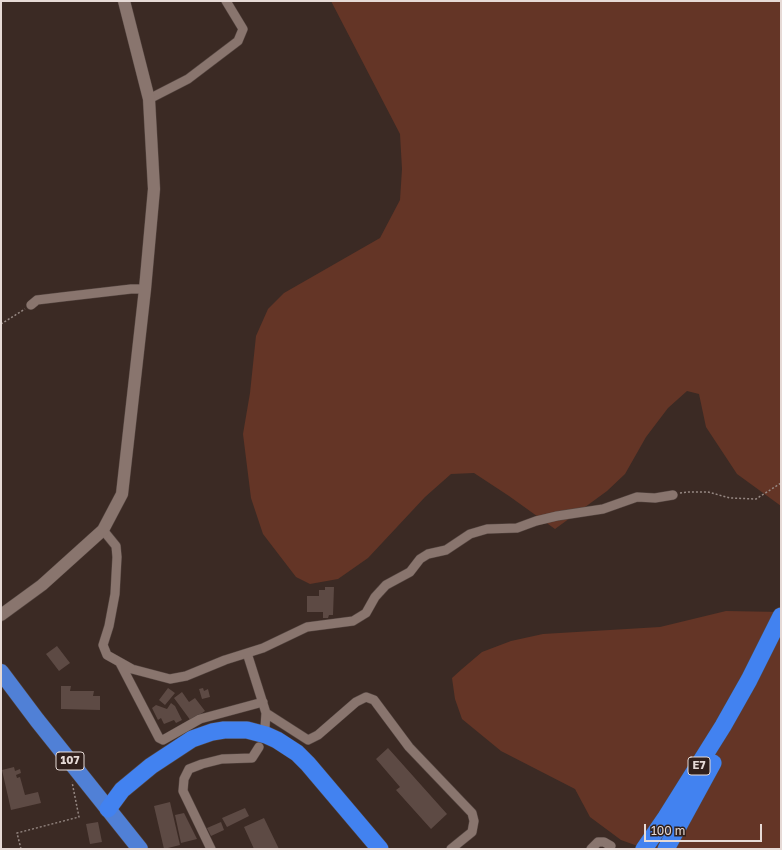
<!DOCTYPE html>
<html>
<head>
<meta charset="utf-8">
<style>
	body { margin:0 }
	#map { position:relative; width:782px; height:850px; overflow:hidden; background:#3b2a24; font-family:"Golos Text",sans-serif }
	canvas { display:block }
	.frame { position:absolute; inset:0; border:2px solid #e6dad6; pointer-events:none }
	.scale { position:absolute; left:644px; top:824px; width:118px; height:18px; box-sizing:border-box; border:2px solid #e6dad6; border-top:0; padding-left:5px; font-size:12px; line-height:14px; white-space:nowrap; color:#e6dad6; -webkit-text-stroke:3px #31201b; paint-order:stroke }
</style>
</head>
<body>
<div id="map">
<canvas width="782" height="850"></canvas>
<div class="frame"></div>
<div class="scale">100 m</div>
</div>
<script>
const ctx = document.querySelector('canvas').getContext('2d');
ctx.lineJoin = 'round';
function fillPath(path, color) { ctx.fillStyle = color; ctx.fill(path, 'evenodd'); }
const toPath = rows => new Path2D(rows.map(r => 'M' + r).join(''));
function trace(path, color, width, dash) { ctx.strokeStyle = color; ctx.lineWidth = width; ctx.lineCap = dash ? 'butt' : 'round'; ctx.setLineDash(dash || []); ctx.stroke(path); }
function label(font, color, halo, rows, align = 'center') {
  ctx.font = font + ' "Golos Text",sans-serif'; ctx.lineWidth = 3.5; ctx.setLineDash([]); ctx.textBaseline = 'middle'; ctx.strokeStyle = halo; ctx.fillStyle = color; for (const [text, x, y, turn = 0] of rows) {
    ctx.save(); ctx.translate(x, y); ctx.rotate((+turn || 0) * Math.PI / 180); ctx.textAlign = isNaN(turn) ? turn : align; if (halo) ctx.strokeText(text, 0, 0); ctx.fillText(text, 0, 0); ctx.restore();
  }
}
fillPath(toPath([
	[331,1,781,1,781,506,737,474,706,427,699,394,687,391,668,408,646,437,625,474,607,491,555,529,509,496,474,473,451,474,425,497,368,558,338,579,310,584,296,577,263,534,251,498,243,434,250,393,256,336,268,309,284,293,380,238,400,200,402,169,400,134],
	[726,611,781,612,781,849,646,849,621,840,590,817,575,789,501,751,462,719,455,699,452,678,462,669,482,652,511,641,543,634,660,627]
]), '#643526');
fillPath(toPath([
	[325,587,334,587,333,615,329,615,328,618,323,618,323,612,307,612,307,596,319,596,319,590,325,590],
	[57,646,70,663,59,671,46,654],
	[61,686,71,686,70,691,94,691,93,696,100,696,100,710,61,709],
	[168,688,175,693,165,705,159,700],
	[203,688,204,691,208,689,210,697,202,699,199,689],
	[182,692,189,702,195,698,205,711,191,721,174,698],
	[171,703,175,706,182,720,176,723,174,720,164,724,161,718,158,720,152,708,156,705,167,709],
	[388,748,447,814,431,829,396,790,400,787,376,759],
	[14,767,15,771,20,769,21,773,16,775,17,778,20,777,25,795,38,792,41,803,11,810,2,770],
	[170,802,180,845,164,849,154,806],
	[245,808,249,816,227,827,222,818],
	[184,813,197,839,181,843,175,815],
	[264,818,279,849,254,849,244,827],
	[98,822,102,842,90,844,86,824],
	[221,822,224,830,211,836,207,828]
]), '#5d4a44');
const minor = toPath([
	[149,99,188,79,238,41,243,29,226,1],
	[31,305,37,300,62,297,131,289,145,289],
	[103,530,116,546,117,557,115,594,109,626,103,645,107,655,132,669,170,679,186,676,225,660,263,648,307,627,353,621,366,613,375,597,386,585,410,572,420,559,428,554,446,550,470,534,487,529,517,528,536,521,557,516,603,509,637,497,655,498,673,495],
	[247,653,266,713,265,727],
	[120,663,159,738,163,740,200,719,263,702],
	[266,713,308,740,318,735,356,702,366,697,374,700,409,747,472,813,474,821,472,832,451,849],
	[211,849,183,791,184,779,189,769,202,764,222,759,252,758,259,747],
	[591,849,598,842,604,842,611,846]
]);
const tertiary = toPath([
	[1,615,42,585,103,530,122,494,145,289,154,189,149,99,124,1]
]);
const trunk = toPath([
	[1,672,37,720,140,849]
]);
const motorway = toPath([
	[108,809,122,790,151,766,192,739,212,732,224,730,247,730,266,735,277,740,297,753,308,764,380,849],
	[644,849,666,817,723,726,749,680,781,616],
	[666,849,713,763]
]);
trace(minor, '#554641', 10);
trace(tertiary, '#554641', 13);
trace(trunk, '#554641', 17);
trace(motorway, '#554641', 18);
trace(toPath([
	[1,324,25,309],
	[680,493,689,492,708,492,730,498,756,499,781,483],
	[21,849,17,833,79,817,72,782]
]), '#968883', 1.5, [2, 2]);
trace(minor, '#89756e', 9);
trace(tertiary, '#89756e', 12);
trace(trunk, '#5080d6', 16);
trace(motorway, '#4282f0', 17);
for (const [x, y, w] of [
	[70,761,28],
	[699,766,22]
]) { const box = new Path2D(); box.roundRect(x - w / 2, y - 9, w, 18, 3); ctx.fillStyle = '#31201b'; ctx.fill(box); trace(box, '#e6dad6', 1); }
label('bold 11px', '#e6dad6', null, [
	["107",70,761],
	["E7",699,766]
]);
</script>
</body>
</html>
